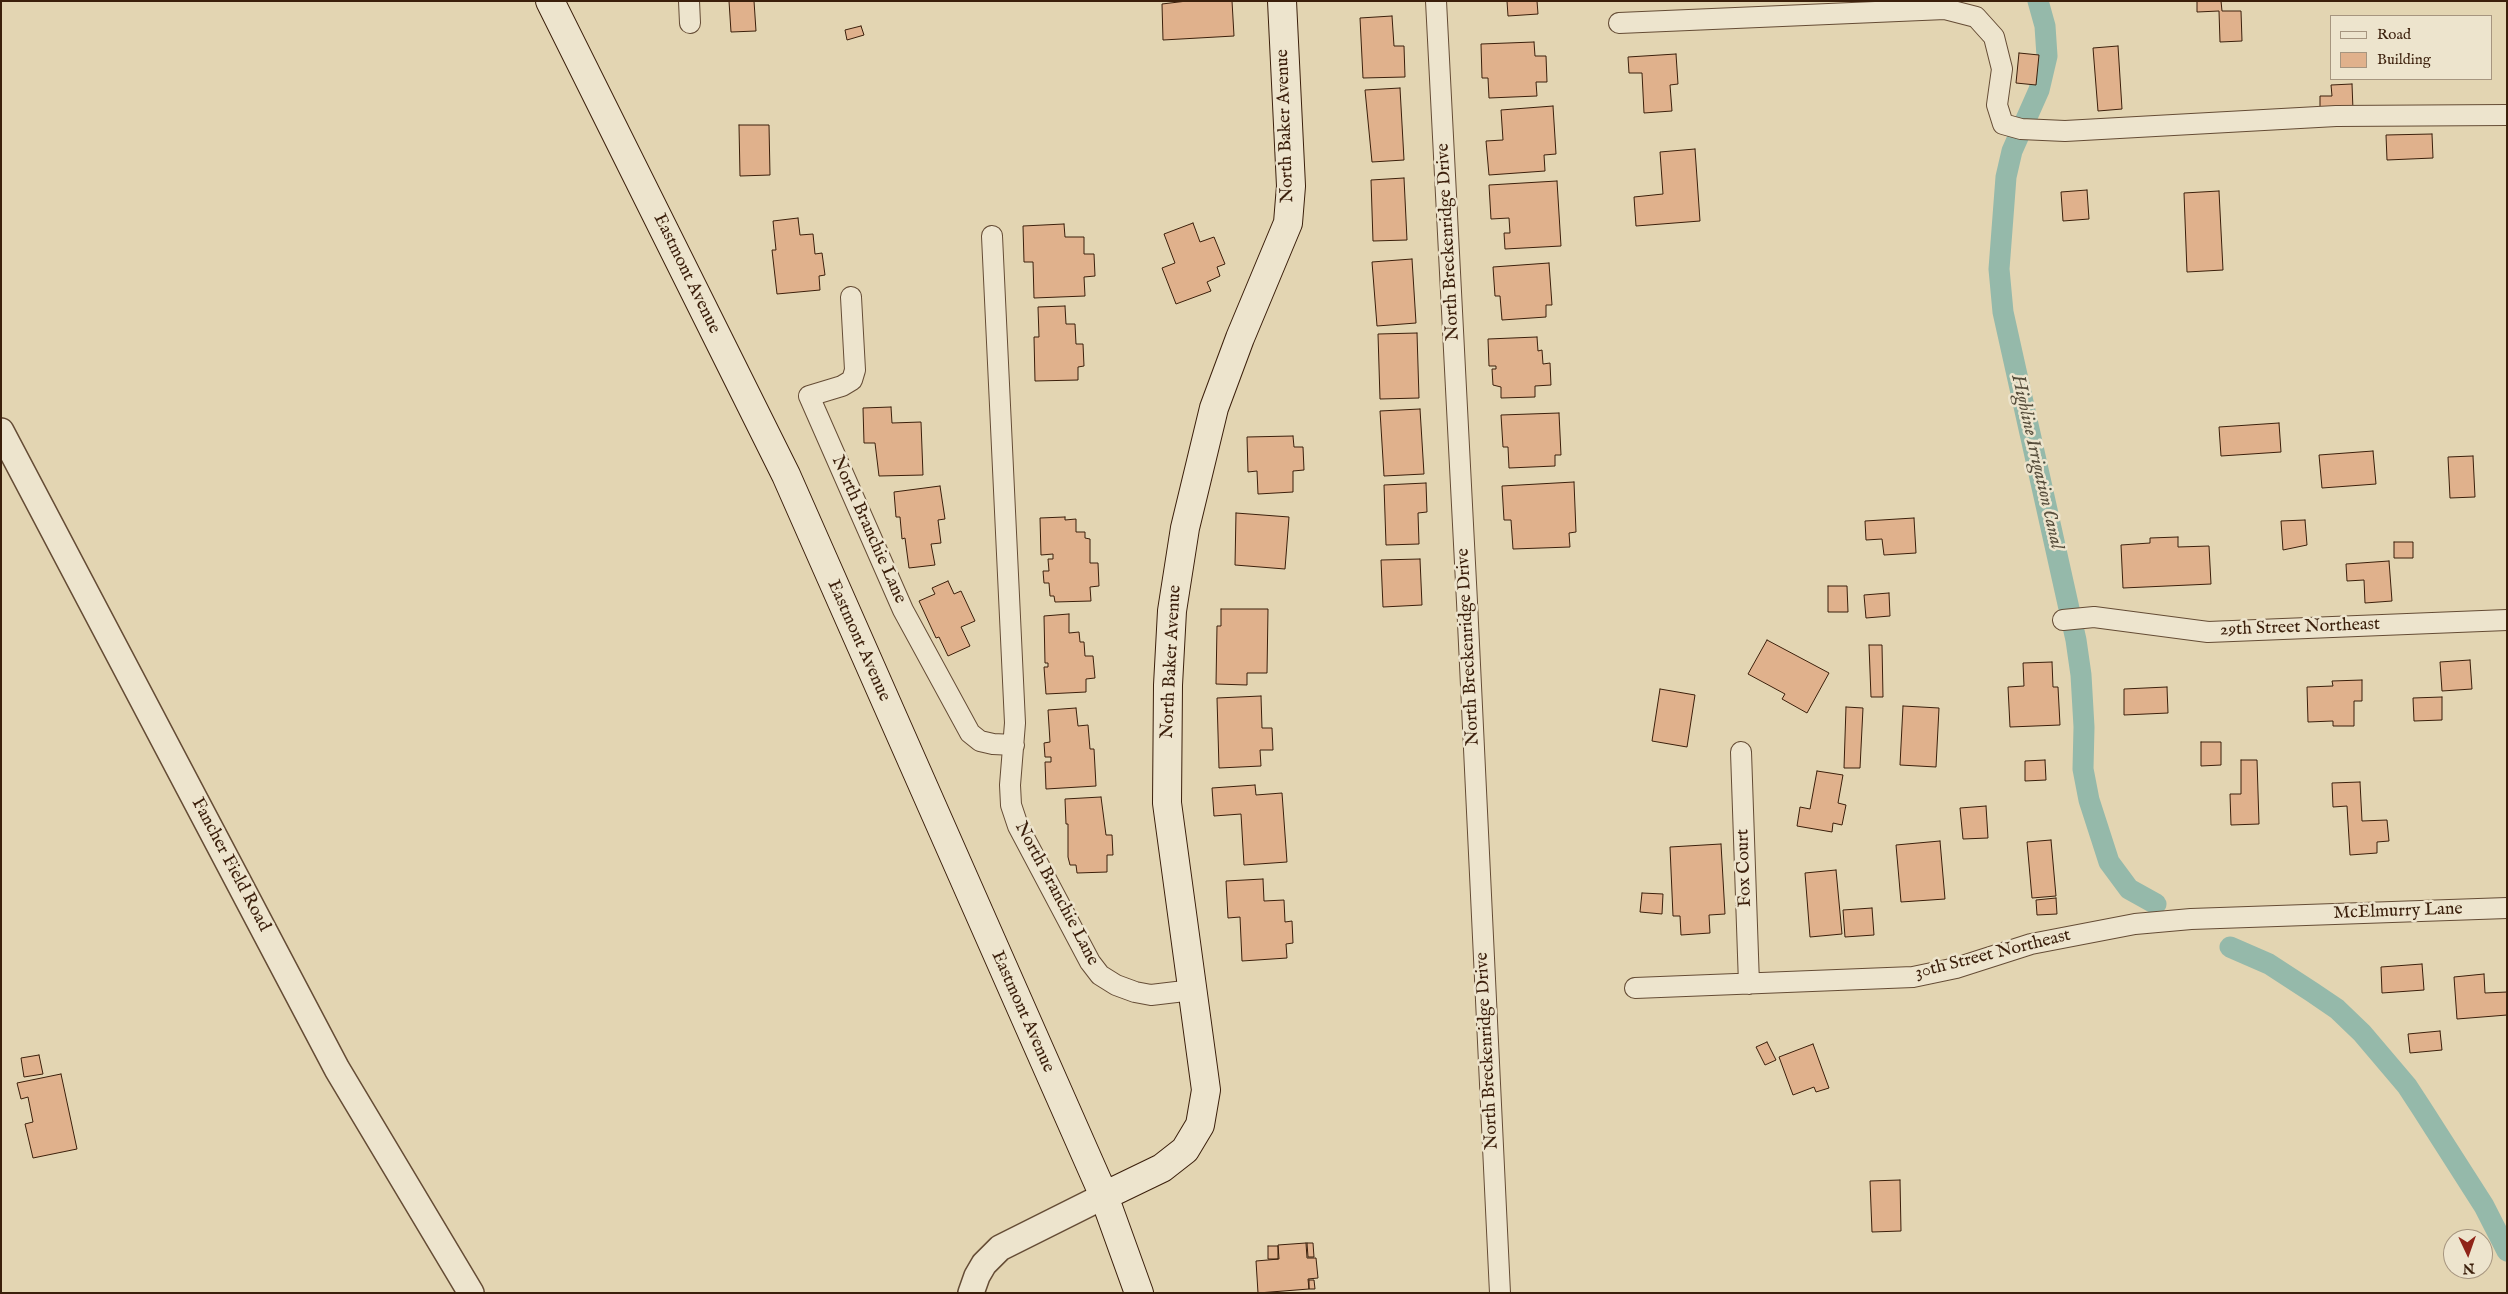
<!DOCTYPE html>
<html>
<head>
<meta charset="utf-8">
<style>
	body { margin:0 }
	#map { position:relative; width:2508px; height:1294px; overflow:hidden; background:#e3d5b2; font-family:"IM FELL English",serif }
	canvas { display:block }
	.frame { position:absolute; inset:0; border:2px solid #3b1f0b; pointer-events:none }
	.legend { position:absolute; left:2330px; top:15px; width:162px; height:65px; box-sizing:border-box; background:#ede4cd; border:1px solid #a6957f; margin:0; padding:6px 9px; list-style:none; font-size:15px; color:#3b1f0b }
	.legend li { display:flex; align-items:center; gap:10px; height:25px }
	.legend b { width:25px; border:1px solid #a6957f }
	.north { position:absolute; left:2443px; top:1229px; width:50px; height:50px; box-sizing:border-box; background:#ede4cd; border:1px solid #a6957f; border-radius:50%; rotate:177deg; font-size:14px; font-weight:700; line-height:20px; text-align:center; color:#3b1f0b }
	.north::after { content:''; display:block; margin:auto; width:18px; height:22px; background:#8f2418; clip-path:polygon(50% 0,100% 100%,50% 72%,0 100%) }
</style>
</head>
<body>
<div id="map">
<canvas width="2508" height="1294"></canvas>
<div class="frame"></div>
<ul class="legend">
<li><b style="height:6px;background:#ede4cd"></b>Road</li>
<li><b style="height:14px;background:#e0b18c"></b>Building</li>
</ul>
<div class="north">N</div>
</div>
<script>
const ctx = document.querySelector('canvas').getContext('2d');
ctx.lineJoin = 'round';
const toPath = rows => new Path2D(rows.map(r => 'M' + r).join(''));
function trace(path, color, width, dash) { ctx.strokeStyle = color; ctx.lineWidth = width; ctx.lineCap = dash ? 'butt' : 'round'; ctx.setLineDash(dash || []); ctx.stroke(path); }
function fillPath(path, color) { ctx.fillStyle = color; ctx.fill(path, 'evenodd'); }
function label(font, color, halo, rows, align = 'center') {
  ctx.font = font + ' "IM FELL English",serif'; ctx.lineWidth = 5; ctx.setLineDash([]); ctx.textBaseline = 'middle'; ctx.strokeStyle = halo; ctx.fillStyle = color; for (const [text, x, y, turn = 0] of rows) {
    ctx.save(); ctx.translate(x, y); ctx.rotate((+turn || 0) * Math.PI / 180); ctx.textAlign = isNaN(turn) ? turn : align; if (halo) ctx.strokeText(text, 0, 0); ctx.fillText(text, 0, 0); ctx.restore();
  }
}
trace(toPath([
	[2038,1,2045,26,2047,56,2039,90,2012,151,2006,177,1999,269,2003,312,2076,640,2081,675,2084,727,2083,769,2089,800,2109,862,2129,889,2156,904],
	[2230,947,2269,964,2312,992,2337,1009,2362,1033,2407,1086,2422,1109,2484,1206,2507,1251]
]), '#95b9aa', 21);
const building = toPath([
	[729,1,754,1,756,31,731,32,729,1],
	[1187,1,1232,1,1234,36,1163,40,1162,4,1187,1],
	[1507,1,1537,1,1538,14,1508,16,1507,1],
	[2197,1,2221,1,2222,11,2241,11,2242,41,2220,42,2219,11,2197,12,2197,1],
	[1392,16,1394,46,1404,46,1405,77,1363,78,1360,18,1392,16],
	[861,26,864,35,847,40,845,30,861,26],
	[1534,42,1535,56,1546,56,1547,82,1536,82,1537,96,1489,98,1488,78,1482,78,1481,44,1534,42],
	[2118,46,2122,109,2098,111,2093,48,2118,46],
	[2019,53,2039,55,2036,85,2016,83,2019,53],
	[1676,54,1678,84,1670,85,1672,111,1644,113,1642,73,1629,73,1628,57,1676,54],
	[2352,84,2353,110,2320,111,2320,96,2332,96,2331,85,2352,84],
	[1400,88,1404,160,1372,162,1365,90,1400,88],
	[1553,106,1556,154,1544,155,1545,171,1489,175,1486,141,1503,140,1501,110,1553,106],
	[739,125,769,125,770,175,740,176,739,125],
	[2432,134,2433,158,2387,160,2386,135,2432,134],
	[1695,149,1700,221,1636,226,1634,197,1663,194,1660,152,1695,149],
	[1404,178,1407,240,1373,241,1371,180,1404,178],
	[1557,181,1561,246,1505,249,1504,233,1510,233,1509,218,1491,219,1489,185,1557,181],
	[2087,190,2089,219,2063,221,2061,192,2087,190],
	[2219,191,2223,270,2187,272,2184,193,2219,191],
	[798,218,800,235,813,234,815,254,822,253,825,275,819,276,820,290,777,294,772,250,776,250,773,221,798,218],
	[1193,223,1200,242,1214,237,1225,264,1217,267,1220,276,1207,282,1211,291,1176,304,1162,268,1175,263,1164,234,1193,223],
	[1064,224,1065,237,1084,237,1084,254,1094,254,1095,276,1084,277,1085,296,1034,298,1033,262,1024,262,1023,226,1064,224],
	[1412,259,1416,323,1377,326,1372,262,1412,259],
	[1549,263,1552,305,1546,305,1546,317,1502,320,1500,296,1495,296,1493,267,1549,263],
	[1065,306,1066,324,1075,324,1076,344,1083,344,1084,366,1078,367,1078,380,1035,381,1034,337,1039,337,1038,307,1065,306],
	[1417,333,1419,398,1380,399,1378,334,1417,333],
	[1537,337,1538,351,1542,350,1543,364,1550,363,1551,385,1535,386,1535,397,1501,398,1501,387,1493,385,1492,369,1496,369,1496,366,1489,366,1488,339,1537,337],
	[891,407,892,423,921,422,923,475,879,476,875,443,864,443,863,408,891,407],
	[1420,409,1424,474,1384,476,1380,411,1420,409],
	[1559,413,1561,455,1555,455,1555,466,1509,468,1508,447,1503,447,1501,415,1559,413],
	[2279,423,2281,452,2221,456,2219,427,2279,423],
	[1293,436,1294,447,1303,447,1304,470,1293,471,1293,492,1258,494,1257,471,1248,472,1247,437,1293,436],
	[2373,451,2376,484,2322,488,2319,455,2373,451],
	[2473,456,2475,497,2450,498,2448,457,2473,456],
	[1574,482,1576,532,1569,533,1570,547,1513,549,1511,520,1504,520,1502,486,1574,482],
	[1426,483,1427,512,1418,513,1419,544,1386,545,1384,485,1426,483],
	[940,486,945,519,938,520,941,543,931,544,935,565,909,568,905,538,902,539,900,517,896,517,894,492,940,486],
	[1236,513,1289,517,1285,569,1235,565,1236,513],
	[1065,517,1065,520,1076,519,1076,532,1085,532,1085,538,1090,539,1090,563,1098,563,1099,586,1090,587,1091,601,1055,602,1054,596,1050,596,1049,583,1044,583,1043,571,1049,571,1048,559,1053,559,1053,554,1041,555,1040,518,1065,517],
	[1914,518,1916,553,1884,555,1882,539,1866,540,1865,521,1914,518],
	[2305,520,2307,545,2283,550,2281,521,2305,520],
	[2178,537,2178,547,2209,546,2211,584,2123,588,2121,545,2150,543,2150,538,2178,537],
	[2394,542,2413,542,2413,558,2394,558,2394,542],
	[1420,559,1422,605,1383,607,1381,560,1420,559],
	[2389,561,2392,601,2365,603,2364,580,2347,581,2346,564,2389,561],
	[948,581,954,594,961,591,975,621,961,627,970,646,948,656,939,637,936,638,919,601,935,594,932,588,948,581],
	[1828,586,1847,586,1848,612,1828,612,1828,586],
	[1889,593,1890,616,1866,618,1864,595,1889,593],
	[1221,609,1268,609,1267,673,1247,673,1247,685,1216,684,1217,626,1221,626,1221,609],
	[1069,614,1069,633,1079,632,1080,642,1084,642,1085,656,1093,656,1095,678,1086,679,1086,692,1046,694,1044,667,1048,667,1048,663,1045,663,1044,616,1069,614],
	[1767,640,1829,673,1807,713,1782,699,1785,694,1748,674,1767,640],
	[1869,645,1882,645,1883,697,1871,697,1869,645],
	[2470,660,2472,689,2442,691,2440,662,2470,660],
	[2052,662,2053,687,2058,687,2060,725,2010,727,2008,687,2024,686,2023,663,2052,662],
	[2362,680,2362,701,2354,701,2354,726,2333,726,2333,721,2308,722,2307,687,2333,686,2332,681,2362,680],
	[2167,687,2168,713,2124,715,2124,689,2167,687],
	[1660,689,1695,695,1687,747,1652,741,1660,689],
	[1261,696,1262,728,1272,728,1273,750,1260,750,1261,766,1219,768,1217,698,1261,696],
	[2442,697,2442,720,2414,721,2413,698,2442,697],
	[1903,706,1939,708,1936,767,1900,765,1903,706],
	[1846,707,1863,708,1860,768,1844,768,1846,707],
	[1076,708,1078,726,1088,725,1090,749,1094,749,1096,786,1046,789,1045,762,1051,762,1051,757,1045,757,1044,743,1050,742,1048,710,1076,708],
	[2201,742,2221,742,2221,765,2201,766,2201,742],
	[2045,760,2046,780,2025,781,2025,761,2045,760],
	[2241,760,2257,760,2259,824,2231,825,2230,794,2241,794,2241,760],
	[1817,771,1843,775,1838,803,1846,805,1842,825,1833,823,1832,832,1797,826,1800,807,1810,809,1817,771],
	[2360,782,2362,821,2387,820,2389,841,2377,842,2377,853,2350,855,2347,806,2333,807,2332,783,2360,782],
	[1255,785,1256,795,1282,793,1287,862,1244,865,1241,814,1214,816,1212,788,1255,785],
	[1101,797,1106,835,1112,835,1113,855,1107,855,1107,872,1077,873,1076,865,1070,865,1068,857,1068,824,1066,824,1065,799,1101,797],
	[1986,806,1988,838,1963,839,1960,808,1986,806],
	[2051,840,2056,896,2032,898,2027,842,2051,840],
	[1940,841,1945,899,1901,902,1896,845,1940,841],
	[1721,844,1725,914,1709,915,1710,933,1681,935,1680,916,1673,916,1670,847,1721,844],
	[1836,870,1842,934,1810,937,1805,873,1836,870],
	[1263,879,1264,901,1284,900,1285,922,1292,921,1293,943,1286,944,1287,958,1242,961,1240,917,1228,918,1226,881,1263,879],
	[1642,893,1663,894,1662,914,1640,912,1642,893],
	[2056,898,2057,914,2037,915,2036,900,2056,898],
	[1872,908,1874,935,1845,937,1843,910,1872,908],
	[2422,964,2424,990,2382,993,2381,967,2422,964],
	[2484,974,2485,993,2507,992,2507,1015,2457,1019,2454,977,2484,974],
	[2440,1031,2442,1050,2410,1053,2408,1034,2440,1031],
	[1767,1042,1776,1060,1765,1065,1756,1047,1767,1042],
	[1813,1044,1829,1088,1816,1092,1814,1087,1793,1095,1779,1057,1813,1044],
	[39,1055,43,1074,24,1077,21,1058,39,1055],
	[61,1074,77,1149,33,1158,25,1124,33,1122,28,1097,21,1099,17,1083,61,1074],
	[1900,1180,1901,1231,1872,1232,1870,1181,1900,1180],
	[1306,1243,1307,1258,1316,1258,1318,1278,1308,1279,1309,1289,1258,1293,1256,1261,1279,1259,1278,1245,1306,1243],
	[1307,1243,1313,1243,1314,1257,1308,1257,1307,1243],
	[1268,1246,1278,1246,1278,1259,1268,1259,1268,1246],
	[1309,1280,1314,1280,1315,1289,1309,1289,1309,1280]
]);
fillPath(building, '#e0b18c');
trace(building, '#3b1f0b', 1);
const minor = toPath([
	[689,1,690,23],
	[1436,1,1467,602,1500,1293],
	[1619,23,1945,9,1976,17,1994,37,2002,69,1997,105,2003,124,2021,129,2065,131,2336,116,2507,115],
	[992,236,1015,723,1010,785,1011,805,1018,826,1090,962,1100,975,1116,985,1135,992,1151,995,1193,990],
	[851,297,855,370,852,380,842,386,809,396,903,610,970,733,980,741,993,744,1014,745],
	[2063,620,2094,617,2208,632,2507,620],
	[1741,752,1749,984],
	[1635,988,1913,977,1956,968,2031,944,2135,924,2191,919,2507,908]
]);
const tertiary = toPath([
	[1,431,337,1069,471,1293],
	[971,1293,977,1276,984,1264,1000,1248,1104,1196]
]);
const secondary = toPath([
	[550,1,786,475,1104,1196,1139,1293],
	[1104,1196,1162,1168,1185,1150,1200,1125,1206,1090,1167,803,1168,685,1172,611,1185,528,1214,408,1240,338,1288,223,1291,186,1282,1]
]);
trace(minor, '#654c35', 22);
trace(tertiary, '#654c35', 28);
trace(secondary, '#3b1f0b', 30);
trace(minor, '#ede4cd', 20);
trace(tertiary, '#ede4cd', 25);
trace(secondary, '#ede4cd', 28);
label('18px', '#3b1f0b', '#ede4cd', [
	["North Baker Avenue",1286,126,-92],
	["North Breckenridge Drive",1449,242,-93],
	["Eastmont Avenue",686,274,64],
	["North Branchie Lane",868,530,66],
	["29th Street Northeast",2300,628,-2],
	["Eastmont Avenue",858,641,66],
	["North Breckenridge Drive",1469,647,-93],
	["North Baker Avenue",1172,662,-87],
	["Fancher Field Road",230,865,62],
	["Fox Court",1745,868,-92],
	["North Branchie Lane",1056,894,62],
	["McElmurry Lane",2398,912,-2],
	["30th Street Northeast",1993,955,-14],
	["Eastmont Avenue",1022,1012,66],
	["North Breckenridge Drive",1488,1051,-93]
]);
label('italic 19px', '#564d3b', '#ede4cd', [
	["Highline Irrigation Canal",2036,462,77]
]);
</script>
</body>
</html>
